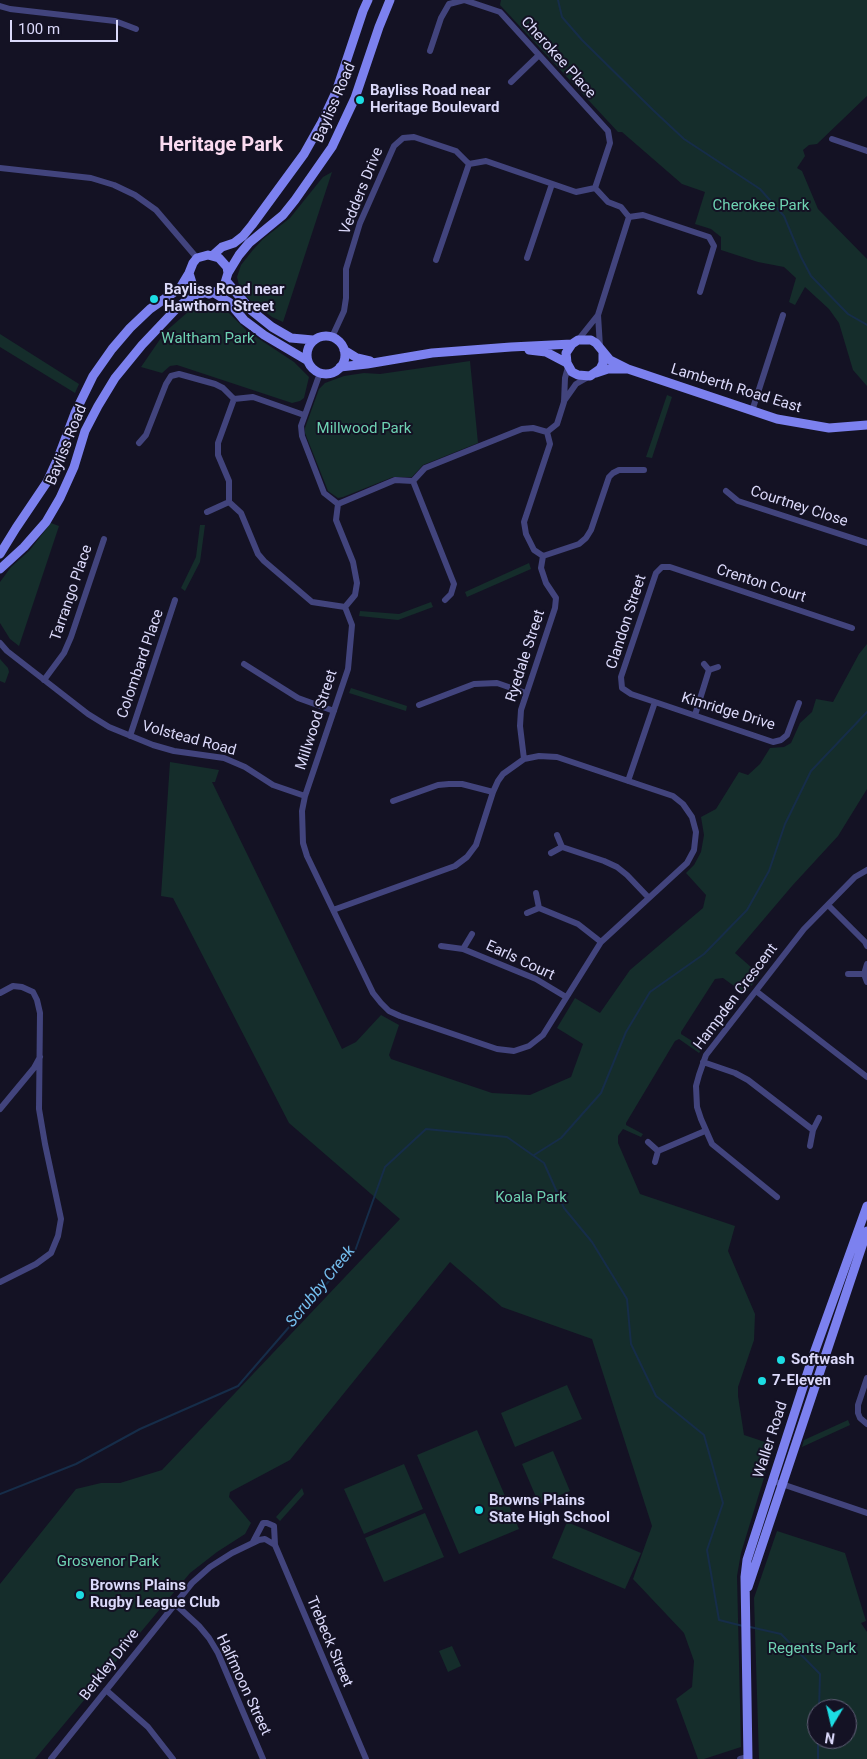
<!DOCTYPE html>
<html>
<head>
<meta charset="utf-8">
<style>
	body { margin:0 }
	#map { position:relative; width:867px; height:1759px; overflow:hidden; background:#141224; font-family:Roboto,sans-serif }
	canvas { display:block }
	.north { position:absolute; left:807px; top:1699px; width:50px; height:50px; box-sizing:border-box; background:#141224; border:1px solid #64627a; border-radius:50%; rotate:189deg; font-size:14px; font-weight:700; line-height:20px; text-align:center; color:#dbd9fa }
	.north::after { content:''; display:block; margin:auto; width:18px; height:22px; background:#1cdde3; clip-path:polygon(50% 0,100% 100%,50% 72%,0 100%) }
	.scale { position:absolute; left:10px; top:20px; width:108px; height:22px; box-sizing:border-box; border:2px solid #dbd9fa; border-top:0; padding-left:6px; font-size:15px; line-height:18px; white-space:nowrap; color:#dbd9fa; -webkit-text-stroke:4px #141224; paint-order:stroke }
</style>
</head>
<body>
<div id="map">
<canvas width="867" height="1759"></canvas>
<div class="north">N</div>
<div class="scale">100 m</div>
</div>
<script>
const ctx = document.querySelector('canvas').getContext('2d');
ctx.lineJoin = 'round';
function fillPath(path, color) { ctx.fillStyle = color; ctx.fill(path, 'evenodd'); }
const toPath = rows => new Path2D(rows.map(r => 'M' + r).join(''));
function trace(path, color, width, dash) { ctx.strokeStyle = color; ctx.lineWidth = width; ctx.lineCap = dash ? 'butt' : 'round'; ctx.setLineDash(dash || []); ctx.stroke(path); }
function label(font, color, halo, rows, align = 'center') {
  ctx.font = font + ' Roboto,sans-serif'; ctx.lineWidth = 4; ctx.setLineDash([]); ctx.textBaseline = 'middle'; ctx.strokeStyle = halo; ctx.fillStyle = color; for (const [text, x, y, turn = 0] of rows) {
    ctx.save(); ctx.translate(x, y); ctx.rotate((+turn || 0) * Math.PI / 180); ctx.textAlign = isNaN(turn) ? turn : align; if (halo) ctx.strokeText(text, 0, 0); ctx.fillText(text, 0, 0); ctx.restore();
  }
}
fillPath(toPath([
	[501,0,867,0,867,96,817,144,809,145,803,150,805,156,797,168,802,171,818,209,867,259,867,386,853,370,839,323,829,309,805,287,795,305,789,302,796,278,784,267,758,262,721,250,721,237,711,229,695,224,705,192,682,184,622,132,618,132,500,5],
	[332,172,283,322,272,317,253,303,244,294,239,285,237,277,241,265,252,251,263,239,290,218,323,177],
	[208,301,224,308,247,331,294,362,309,377,304,398,300,401,292,403,177,365,170,366,162,373,141,367,165,332,197,304],
	[0,334,79,384,75,393,0,347],
	[470,361,478,443,423,465,412,477,393,477,343,497,338,498,328,491,305,433,305,428,319,389,325,383,344,376,364,373,380,374],
	[667,395,672,397,652,458,646,457],
	[51,523,59,526,19,646,10,639,0,623,0,582,11,567,29,551],
	[200,525,205,525,200,562,185,591,181,588,196,557],
	[529,563,531,569,467,597,465,592],
	[431,602,433,607,398,620,359,616,360,611,399,614],
	[867,644,867,789,838,836,792,886,735,953,760,975,745,994,723,978,715,979,681,1032,681,1034,703,1048,699,1053,679,1039,675,1041,626,1123,626,1125,643,1134,641,1137,623,1129,618,1136,618,1143,640,1194,735,1226,728,1251,755,1314,754,1340,738,1387,738,1396,744,1435,774,1445,741,1553,737,1576,741,1747,704,1759,698,1759,676,1699,692,1687,694,1661,684,1633,633,1579,652,1526,592,1339,502,1307,450,1262,290,1460,230,1492,229,1497,251,1523,245,1534,217,1552,190,1573,35,1759,0,1759,0,1584,76,1489,101,1483,120,1483,162,1470,400,1219,289,1123,173,898,161,896,170,762,219,770,215,782,212,782,342,1049,356,1042,381,1015,399,1025,389,1055,391,1059,492,1093,530,1095,571,1077,583,1044,557,1028,575,998,600,1013,630,970,703,908,706,895,686,873,694,865,701,852,704,835,701,817,716,809,739,772,748,775,760,764,770,748,784,747,791,743,800,723,812,712,816,699,833,702,859,654],
	[0,659,8,668,9,672,5,683,0,681],
	[351,688,407,706,406,711,349,693],
	[567,1385,582,1419,515,1447,501,1413],
	[848,1420,850,1425,802,1447,804,1440],
	[477,1430,519,1529,459,1554,417,1455],
	[553,1451,570,1491,539,1504,522,1464],
	[404,1464,423,1509,364,1534,344,1489],
	[302,1488,304,1494,280,1521,276,1517],
	[425,1513,444,1557,384,1582,365,1538],
	[567,1522,641,1553,625,1589,552,1558],
	[777,1531,845,1553,866,1621,861,1623,867,1632,867,1759,759,1759,754,1598],
	[817,1709,847,1709,847,1739,817,1739],
	[452,1646,461,1666,448,1672,439,1651]
]), '#152d2b');
trace(toPath([
	[558,0,562,17,582,40,653,110,684,139,760,189,784,216,801,257,811,276,848,314,867,325],
	[534,1155,561,1138,601,1093,626,1032,650,992,704,954,747,910,769,871,785,824,811,771,867,712],
	[0,1494,76,1464,140,1429,238,1386,355,1251,385,1167,426,1129,507,1137,544,1163,564,1208,592,1242,627,1299,631,1344,656,1396,704,1435,723,1503,707,1550,719,1620,743,1626],
	[750,1627,781,1634,820,1674,819,1709],
	[818,1759,818,1739]
]), '#162d49', 2);
trace(toPath([
	[0,6,10,9,115,21,136,29],
	[430,51,441,18,449,4,464,0,500,12,608,131,610,143,595,188],
	[511,82,539,55],
	[832,139,867,151],
	[0,168,91,178,114,185,135,195,156,210,197,258],
	[629,217,643,215,709,237,714,246,700,292],
	[527,258,552,184],
	[436,260,469,164],
	[598,315,600,347],
	[332,337,344,311,346,298,346,269,360,223,394,146,403,138,414,137,456,151,469,164,486,161,576,192,595,188,608,202,621,207,629,217,598,315,578,340],
	[320,373,301,426,302,436,324,493,338,504],
	[234,399,218,443,218,455,229,481,229,502,241,513,258,554,264,561,312,602,345,607],
	[564,401,576,384,590,376],
	[752,411,783,315],
	[139,443,146,435,166,384,171,376,179,374,215,384,223,388,234,399,253,397,304,415],
	[413,481,454,584,451,594,445,600],
	[726,491,738,501,867,543],
	[338,504,395,480,413,481,425,468,522,429,533,428,547,432],
	[207,512,229,502],
	[543,556,579,544,586,538,591,530,609,477,613,473,619,470,644,470],
	[0,643,7,651,88,714,109,727,153,745,174,751,224,758,245,767,273,785,305,796],
	[244,664,298,698,334,711],
	[704,664,709,670,718,667],
	[44,680,64,653,71,637,104,539],
	[655,702,773,742,781,740,787,735,799,703],
	[419,705,474,684,497,683,526,693],
	[695,715,709,670],
	[130,736,175,600],
	[524,759,520,726,521,710,555,608,556,598,546,583,541,568,543,556,534,550,526,534,524,522,550,444,547,432,557,424,564,402,565,378,568,367],
	[628,781,655,702,631,694,622,688,621,677,656,573,662,567,670,567,852,628],
	[393,801,438,785,449,784,462,784,493,792],
	[562,847,604,861,617,867,627,875,648,897],
	[551,853,562,847,557,835],
	[828,905,865,942,867,946],
	[539,908,578,924,601,942],
	[333,910,455,866,467,857,476,845,493,792,498,781,503,774,524,759,539,756,557,757,673,796,683,804,692,817,696,832,694,850,687,863,601,942,543,1035,529,1046,514,1051,497,1049,400,1016,389,1011,381,1003,373,993,307,856,303,843,302,811,305,796,348,669,352,625,345,607,355,595,357,583,353,562,336,520,338,504],
	[527,913,539,908,536,893],
	[441,946,463,949,472,934],
	[463,949,536,979,566,997],
	[848,974,864,974,867,982],
	[864,974,867,964],
	[756,991,867,1077],
	[0,993,13,986,22,987,33,992,37,1000,40,1013,39,1109,45,1144,61,1219,58,1236,51,1253,36,1264,0,1282],
	[703,1062,735,1073,748,1080,813,1130],
	[0,1109,34,1068,40,1057],
	[648,1142,658,1151,655,1162],
	[810,1146,813,1130,819,1118],
	[658,1151,705,1131],
	[777,1197,712,1144,701,1119,697,1107,696,1086,699,1075,706,1055,804,929,855,877,867,870],
	[867,1378,858,1405,858,1413,860,1418,867,1424],
	[773,1481,867,1513],
	[253,1542,263,1523,267,1523,274,1526,275,1545],
	[175,1604,199,1626,209,1638,218,1653,263,1759],
	[106,1690,148,1727,173,1759],
	[51,1759,192,1583,210,1567,232,1553,259,1540,265,1539,275,1545,366,1759],
	[740,1759,748,1757]
]), '#42447d', 6);
trace(toPath([
	[213,255,222,247,234,243,243,236,252,225,304,154,322,122,336,92,363,11,368,0],
	[228,273,239,255,249,243,283,215,295,200,332,147,355,98,379,27,390,0],
	[227,282,252,311,272,327,291,338,313,340],
	[214,293,229,302,244,320,264,335,308,361],
	'307 355a19 19 0 1 1 38 0a19 19 0 1 1-38 0Z',
	[344,350,357,358,370,361],
	[529,350,546,352,567,363],
	[603,352,603,363,600,369,590,376,578,375,572,372,567,363,566,353,572,344,578,340,591,340,596,343,610,360,628,369,777,419,829,428,867,425],
	[340,367,367,364,432,353,511,347,572,344],
	[596,373,608,369,625,369],
	[0,554,16,528,47,482,58,458,75,413,93,376,112,349,130,328,150,309,180,288,189,273,193,263,197,258,208,255,219,258,227,267,228,273,224,286,220,290,209,294,198,290,193,286,189,273],
	[0,569,24,547,46,522,60,498,74,467,85,431,98,406,115,378,142,345,178,307,191,297,204,293],
	[748,1587,867,1231],
	[748,1759,745,1577,747,1560,813,1356,867,1206]
]), '#7c81ef', 9);
for (const [x, y, r, color] of [
	[360,100,5,"#1cdde3"],
	[154,299,5,"#1cdde3"],
	[781,1360,5,"#1cdde3"],
	[762,1381,5,"#1cdde3"],
	[479,1510,5,"#1cdde3"],
	[80,1595,5,"#1cdde3"]
]) { const dot = new Path2D(); dot.arc(x, y, r, 0, 2 * Math.PI); ctx.fillStyle = color; ctx.fill(dot); trace(dot, '#141224', 2); }
label('15px', '#dbd9fa', '#141224', [
	["Cherokee Place",558,58,48],
	["Bayliss Road",335,103,-67],
	["Vedders Drive",362,191,-68],
	["Lamberth Road East",736,389,17],
	["Bayliss Road",67,445,-68],
	["Courtney Close",799,507,18],
	["Crenton Court",761,584,18],
	["Tarrango Place",72,593,-71],
	["Clandon Street",627,622,-72],
	["Ryedale Street",526,656,-72],
	["Colombard Place",141,664,-71],
	["Kimridge Drive",728,712,17],
	["Millwood Street",317,720,-72],
	["Volstead Road",189,739,15],
	["Earls Court",520,961,25],
	["Hampden Crescent",736,997,-53],
	["Waller Road",771,1440,-72],
	["Trebeck Street",329,1642,67],
	["Berkley Drive",110,1665,-52],
	["Halfmoon Street",243,1685,65]
]);
label('bold 15px', '#dbd9fa', '#141224', [
	["Bayliss Road near",370,91],
	["Heritage Boulevard",370,108],
	["Bayliss Road near",164,290],
	["Hawthorn Street",164,307],
	["Softwash",791,1360],
	["7-Eleven",772,1381],
	["Browns Plains",489,1501],
	["State High School",489,1518],
	["Browns Plains",90,1586],
	["Rugby League Club",90,1603]
], 'left');
label('15px', '#6ed2b2', '#141224', [
	["Cherokee Park",761,206],
	["Waltham Park",208,339],
	["Millwood Park",364,429],
	["Koala Park",531,1198],
	["Grosvenor Park",108,1562],
	["Regents Park",812,1649]
]);
label('italic 16px', '#74beee', '#141224', [
	["Scrubby Creek",321,1287,-51]
]);
label('bold 20px', '#fbdbf1', '#141224', [
	["Heritage Park",221,146]
]);
</script>
</body>
</html>
